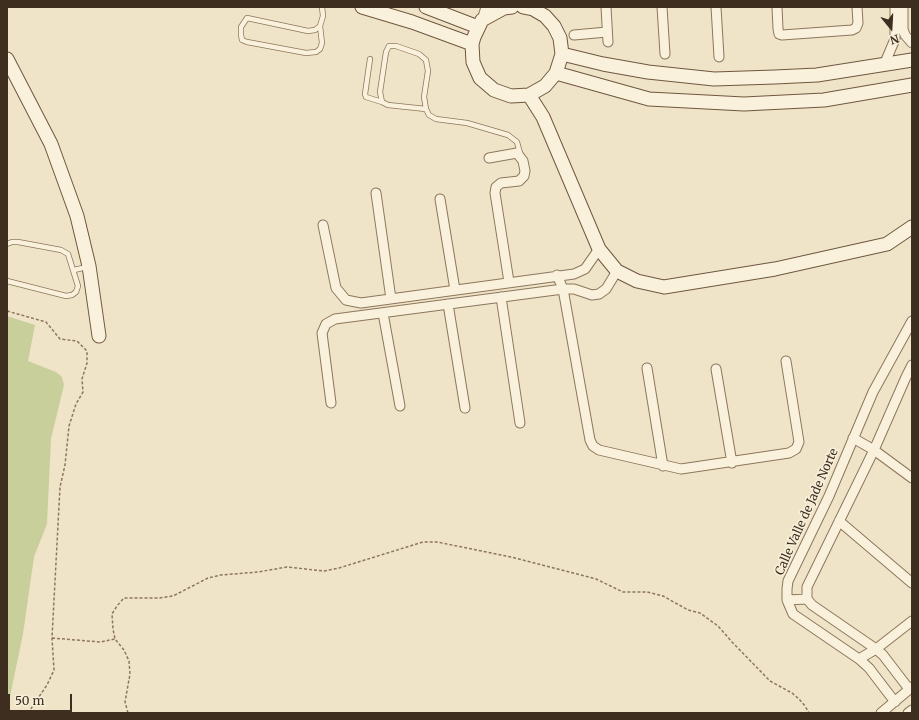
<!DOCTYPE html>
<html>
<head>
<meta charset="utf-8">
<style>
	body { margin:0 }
	#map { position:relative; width:919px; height:720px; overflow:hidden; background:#f0e4c8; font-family:Merriweather,serif }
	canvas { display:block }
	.frame { position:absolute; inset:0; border:8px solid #3d2e20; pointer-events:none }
	.north { position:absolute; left:871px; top:8px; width:40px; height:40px; -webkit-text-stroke:3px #f7eed8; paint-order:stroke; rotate:162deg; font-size:11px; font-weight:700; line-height:16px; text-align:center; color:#3d2e20 }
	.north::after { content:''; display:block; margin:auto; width:14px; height:18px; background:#3d2e20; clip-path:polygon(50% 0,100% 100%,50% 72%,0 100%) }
	.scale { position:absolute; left:8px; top:694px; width:64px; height:18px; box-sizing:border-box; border:2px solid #3d2e20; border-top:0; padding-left:5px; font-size:12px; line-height:14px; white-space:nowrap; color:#3d2e20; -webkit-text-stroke:3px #f7eed8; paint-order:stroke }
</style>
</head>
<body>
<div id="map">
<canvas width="919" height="720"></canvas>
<div class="frame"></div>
<div class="north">N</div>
<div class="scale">50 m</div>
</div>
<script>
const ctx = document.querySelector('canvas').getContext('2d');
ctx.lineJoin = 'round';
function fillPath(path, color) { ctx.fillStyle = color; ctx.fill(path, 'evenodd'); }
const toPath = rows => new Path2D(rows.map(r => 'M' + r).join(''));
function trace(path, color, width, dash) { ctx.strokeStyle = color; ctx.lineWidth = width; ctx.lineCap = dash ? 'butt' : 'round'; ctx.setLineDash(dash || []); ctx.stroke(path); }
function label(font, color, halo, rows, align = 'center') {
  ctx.font = font + ' Merriweather,serif'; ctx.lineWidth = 3.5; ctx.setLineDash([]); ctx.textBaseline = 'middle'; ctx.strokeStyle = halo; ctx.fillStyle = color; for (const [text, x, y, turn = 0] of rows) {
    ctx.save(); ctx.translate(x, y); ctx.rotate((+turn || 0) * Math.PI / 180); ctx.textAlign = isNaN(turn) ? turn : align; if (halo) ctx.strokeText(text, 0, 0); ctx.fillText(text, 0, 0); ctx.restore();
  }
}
fillPath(toPath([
	[7,316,35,325,28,361,56,372,62,377,64,385,51,439,47,524,34,557,23,634,7,711]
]), '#c9cf9b');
const lane = toPath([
	[320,26,315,30,308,31,247,18,241,27,241,35,242,40,247,42,306,53,316,52,320,49,322,43,320,26,323,16,322,7],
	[370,59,365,94,366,97,382,102],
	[426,109,388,105,382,102,380,92,386,52,389,46,396,46,419,54,426,60,428,71,424,97,426,109,429,115,436,119,467,123,508,135,517,142,520,153],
	[7,244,12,242,18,242,61,250,68,254,78,286,76,292,72,295,66,296,7,281],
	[74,270,87,267]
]);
const street = toPath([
	[606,7,608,42],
	[662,7,665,54],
	[716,7,719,57],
	[777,7,778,29,779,34,782,35,852,30,856,28,858,23,857,7],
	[903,7,903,29,905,35,912,43],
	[482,20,486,7],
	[574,35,607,32],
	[884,65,895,39,895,7],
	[489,158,517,153,523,161,525,171,524,176,519,181,501,183,496,187,495,193,509,282],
	[376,193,391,299],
	[440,199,455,290],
	[323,225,336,288,346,300,361,303,574,274,585,269,599,249],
	[557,275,563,289,590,440,593,446,599,450,681,469,789,453,796,449,799,442,786,361],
	[501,297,520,423],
	[448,304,465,408],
	[383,313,400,406],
	[647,368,663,466],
	[716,369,732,463],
	[331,403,322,333,326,324,335,319,563,289,574,289,592,295,599,294,606,289,617,271],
	[853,438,874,450,912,478],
	[839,521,912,583],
	[787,600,807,599],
	[859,659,876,649,912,621],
	[909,689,883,655,876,649,812,605,807,599,807,587,874,450,906,377,912,365],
	[895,702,869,668,859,659,793,614,787,600,787,589,788,581,829,496,873,392,912,321],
	[881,713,912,687],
	[908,713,912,710]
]);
const secondary = toPath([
	[362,7,412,22,472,44],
	[426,7,478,27],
	[512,7,504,8,482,20,474,37,472,44,473,62,480,78,494,90,511,96,529,95,545,86,556,73,562,54,560,38,554,26,545,16,533,9,523,7],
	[562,54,603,64,648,72,714,79,775,77,817,75,912,60],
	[7,59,51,144,77,216,89,266,99,336],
	[556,73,649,99,744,104,824,100,912,85],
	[529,95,543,117,599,249,617,271,637,281,664,287,775,269,887,244,912,227]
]);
trace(lane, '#8d765c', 6);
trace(street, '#8d765c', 11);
trace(secondary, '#6f573f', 15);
trace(toPath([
	[7,311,46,322,60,339,77,341,87,351,87,363,82,379,83,392,76,404,69,426,65,465,60,487,52,638,54,670,47,685,28,713],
	[52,638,100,642,115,639],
	[128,713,125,702,130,674,129,661,124,650,115,639,113,629,112,614,117,606,124,598,159,598,173,596,208,578,221,575,258,572,287,567,324,571,339,568,423,542,437,542,511,557,596,579,623,592,647,592,663,596,688,610,700,613,718,626,732,642,770,681,792,693,799,699,805,706,809,713]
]), '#8d765c', 1.5, [3, 2]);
trace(lane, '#faf1dc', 4.5);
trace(street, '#faf1dc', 9);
trace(secondary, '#faf1dc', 13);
label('12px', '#3d2e20', '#f7eed8', [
	["Calle Valle de Jade Norte",807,512,-66]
]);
</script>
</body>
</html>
